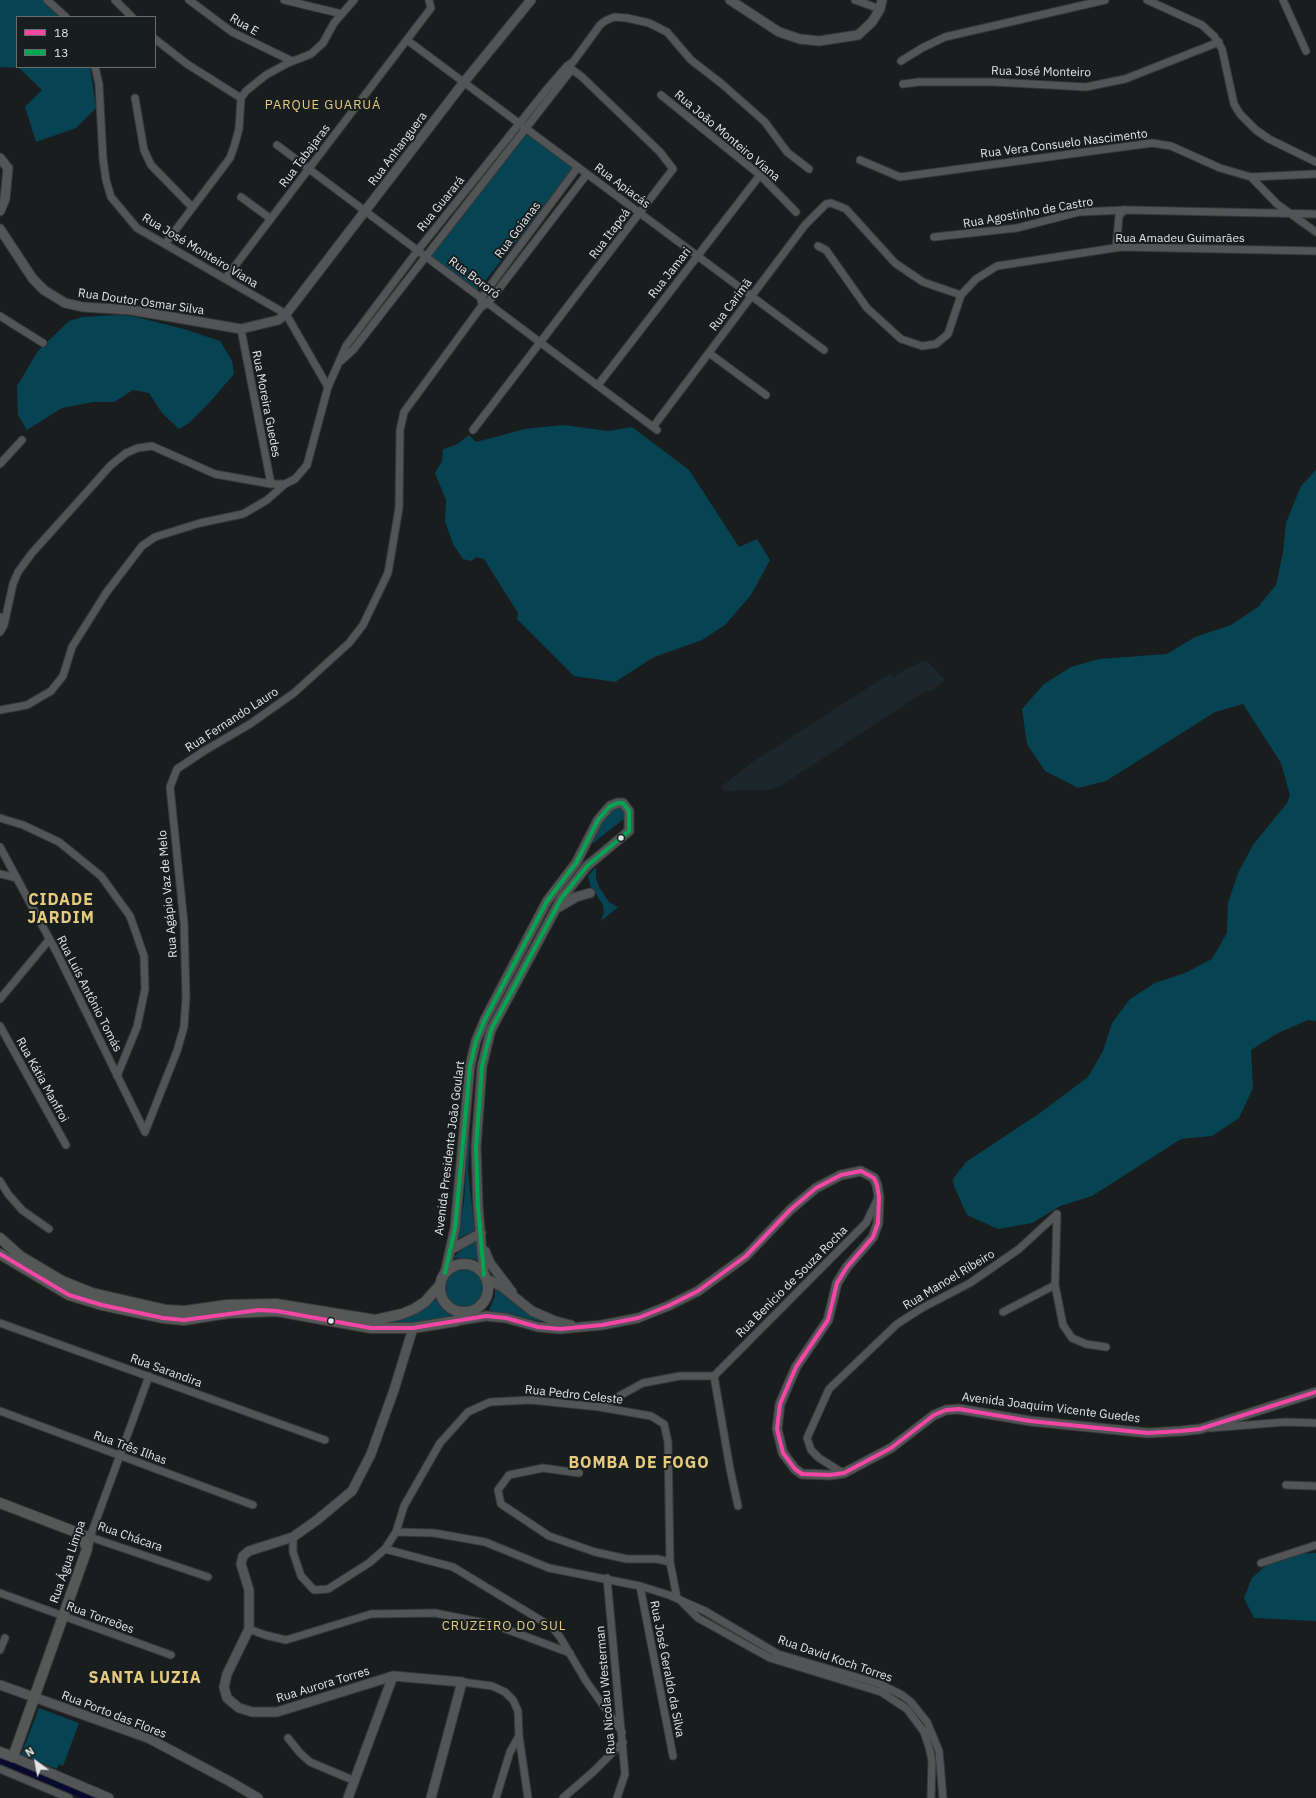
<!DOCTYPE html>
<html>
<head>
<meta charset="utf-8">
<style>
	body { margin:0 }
	#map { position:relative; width:1316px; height:1798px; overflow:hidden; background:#1a1d1e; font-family:"IBM Plex Sans",sans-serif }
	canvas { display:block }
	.legend { position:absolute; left:16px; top:16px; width:140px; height:52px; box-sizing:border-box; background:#181e20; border:1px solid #686e6f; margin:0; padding:5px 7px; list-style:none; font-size:12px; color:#e1e5e6 }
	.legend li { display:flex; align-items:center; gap:8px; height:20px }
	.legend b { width:20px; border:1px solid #686e6f }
	.north { position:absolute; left:16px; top:1742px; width:40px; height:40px; -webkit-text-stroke:3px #181e20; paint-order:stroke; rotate:328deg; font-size:11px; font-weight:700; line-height:16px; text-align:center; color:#e1e5e6 }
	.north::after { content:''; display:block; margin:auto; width:14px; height:18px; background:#e1e5e6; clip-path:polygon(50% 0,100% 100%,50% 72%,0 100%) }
</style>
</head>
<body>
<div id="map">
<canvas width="1316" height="1798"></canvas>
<ul class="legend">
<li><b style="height:5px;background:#f346a5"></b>18</li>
<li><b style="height:5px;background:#00a651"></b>13</li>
</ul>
<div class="north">N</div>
</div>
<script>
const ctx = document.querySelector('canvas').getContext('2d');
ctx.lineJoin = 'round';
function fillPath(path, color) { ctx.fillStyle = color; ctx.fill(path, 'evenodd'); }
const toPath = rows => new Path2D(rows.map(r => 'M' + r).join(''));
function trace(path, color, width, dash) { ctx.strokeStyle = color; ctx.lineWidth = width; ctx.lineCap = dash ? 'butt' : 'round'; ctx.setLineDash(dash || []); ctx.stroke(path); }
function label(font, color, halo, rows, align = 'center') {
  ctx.font = font + ' "IBM Plex Sans",sans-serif'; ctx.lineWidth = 4; ctx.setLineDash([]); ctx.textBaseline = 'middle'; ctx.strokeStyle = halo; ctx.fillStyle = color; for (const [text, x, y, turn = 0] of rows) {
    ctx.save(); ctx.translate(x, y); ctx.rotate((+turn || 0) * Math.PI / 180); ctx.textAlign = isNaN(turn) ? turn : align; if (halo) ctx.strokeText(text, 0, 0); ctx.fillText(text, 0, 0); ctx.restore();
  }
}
fillPath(toPath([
	[926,660,945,680,929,692,927,690,782,785,769,790,724,791,721,787,751,763,891,673,894,677,906,669]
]), '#1b272a');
fillPath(toPath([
	[0,0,42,0,61,17,17,17,17,67,90,67,96,108,76,128,36,142,25,107,42,90,19,68,0,67],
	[527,131,575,168,477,291,427,257],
	[116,315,132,316,184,329,220,341,232,361,234,374,210,402,189,423,179,429,162,413,149,393,133,390,114,402,93,402,62,408,27,430,18,415,17,386,38,351,69,321,82,317],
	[563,425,608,431,632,427,689,470,739,547,757,539,770,560,751,595,725,625,702,640,654,657,615,682,574,676,517,619,518,613,484,559,476,557,471,561,463,559,453,544,445,521,446,500,435,473,442,461,443,449,456,445,469,435,476,442,525,429],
	[1316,470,1316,1021,1308,1020,1278,1033,1251,1050,1253,1088,1239,1118,1212,1136,1181,1139,1092,1196,1060,1206,1032,1223,998,1229,967,1215,954,1186,953,1179,966,1162,1040,1113,1088,1077,1103,1051,1112,1023,1130,999,1155,983,1185,973,1212,959,1227,933,1228,903,1238,873,1253,845,1287,803,1290,795,1281,763,1243,704,1215,712,1106,781,1078,788,1045,771,1027,744,1022,709,1044,684,1071,667,1099,659,1167,654,1195,637,1231,625,1258,607,1276,585,1283,553,1286,523,1301,486],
	[619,807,625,812,625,818,592,844,604,819,612,810],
	[596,867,596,879,599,887,609,902,618,907,601,921,604,912,603,905,590,885,588,876],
	[468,1136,470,1137,468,1169,470,1191,475,1230,457,1239,464,1202],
	[477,1241,481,1262,474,1259,453,1258,463,1248],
	'444 1287a20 20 0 1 1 40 0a20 20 0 1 1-40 0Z',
	[495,1288,518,1306,543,1322,507,1313,489,1311,495,1296],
	[434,1297,441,1307,454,1316,410,1323,375,1323],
	[1316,1553,1316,1621,1254,1618,1244,1598,1252,1578,1272,1560,1291,1554],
	[39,1708,79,1723,63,1766,59,1764,57,1769,21,1755]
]), '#074453');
trace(toPath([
	[0,1759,92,1798]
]), '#070930', 8);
const minor = toPath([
	[47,0,66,17],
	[115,0,132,17],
	[189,0,232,32,292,61],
	[284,0,342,14],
	[855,0,880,9],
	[1147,0,1202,25,1214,36,1222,49,1234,104,1240,114,1256,130,1269,139,1316,162],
	[1283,0,1306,51],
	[155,39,187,64,241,98],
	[407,40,824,350],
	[901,61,922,48,945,37,1105,0],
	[95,67,99,84,103,159,106,180,111,197,137,228,286,314,328,387],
	[903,84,919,82,994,82,1086,87,1125,79,1219,42],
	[661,95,760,175,796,212],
	[135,98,144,150,151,165,192,207],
	[241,98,246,91,266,75,288,63,311,54,323,43,334,23,354,0],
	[277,145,657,430],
	[860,160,900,177,1152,143,1171,146,1220,168,1251,177,1316,174],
	[1251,177,1277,204,1316,232],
	[241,197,271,219],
	[934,237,1017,228,1079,212,1127,210,1316,214],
	[165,244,230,158,234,147,239,129,241,98],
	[818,246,826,250,867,308,901,339,922,346,936,344,948,334,961,295,976,279,997,266,1121,247,1316,251],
	[1116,248,1119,216,1124,210],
	[225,279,431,8,429,0],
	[481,301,481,298,578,167],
	[0,316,43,343],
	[241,329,271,484],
	[709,353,766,395],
	[341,361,353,350,572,69],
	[598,385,760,175],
	[653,427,805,225,826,204,831,203,846,209,895,263,923,282,961,295],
	[473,430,673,169,660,152,581,76,567,66],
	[0,464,22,440],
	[0,617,4,625,0,632],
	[4,625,13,584,18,572,32,553,111,465,126,453,138,448,152,446,215,474,271,484,285,484,295,479,307,465,328,387,346,346,418,250,547,89,567,66,573,62,600,25,605,21,614,17,627,18,649,23,667,32,691,60,722,84,765,122,787,152,809,169],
	[0,710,27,705,51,691,63,676,72,647,106,593,142,546,155,537,200,523,243,514,267,500,285,484],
	[0,818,23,825,59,842,101,876,130,916,144,956,145,989,137,1027,117,1076],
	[0,847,57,953,145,1132],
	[0,874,17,878],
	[0,999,49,940],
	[0,1026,66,1145],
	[145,1132,177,1051,184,1027,186,996,184,923,170,787,177,769,204,751,250,724,294,693,349,643,363,625,388,573,399,508,400,430,404,412,481,307,488,303,587,174],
	[0,1181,8,1194,22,1210,49,1229],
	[1057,1214,1055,1285,1063,1325,1072,1338,1086,1344,1106,1347],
	[1003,1312,1055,1285],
	[0,1323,325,1440],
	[149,1376,90,1537,208,1577],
	[714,1376,866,1223,878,1198],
	[714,1376,730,1469,738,1506],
	[599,1407,643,1383,680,1376,714,1376],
	[0,1411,253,1505],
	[1210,1428,1286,1422,1316,1423],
	[579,1473,543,1468,509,1475,498,1490,501,1504,549,1536,595,1552,627,1559,657,1559,670,1562],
	[843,1473,819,1458,811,1450,807,1438,829,1389,897,1324,922,1308,970,1283,1019,1249,1057,1214],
	[1286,1485,1316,1486],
	[396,1532,434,1533,485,1542,549,1568,640,1586,669,1595,705,1611,778,1654,880,1684,902,1695,911,1702,927,1722,939,1751,943,1798],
	[293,1537,293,1552,301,1576,314,1590,328,1589,369,1563,385,1549,396,1532,404,1506,440,1443,468,1412,490,1402,531,1400,599,1407,651,1416,664,1424,668,1442,670,1562,677,1598],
	[385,1549,453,1567,552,1627,560,1637,586,1681,622,1732],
	[1261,1563,1316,1545],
	[607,1578,625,1774,617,1798],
	[640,1586,673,1756],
	[0,1593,171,1655],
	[682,1602,698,1618,770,1658,881,1692,907,1709,924,1732,929,1747,932,1761,931,1798],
	[249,1629,265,1635,286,1640,371,1614,435,1613,495,1625,570,1653],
	[0,1650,5,1638],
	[462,1682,492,1686,505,1692,513,1700,518,1711,519,1736,528,1798],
	[288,1738,300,1753,310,1762,355,1781],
	[0,1769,69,1798],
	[496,1798,510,1752,519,1736],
	[563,1798,593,1772,623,1742]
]);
const tertiary = toPath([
	[730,0,779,32,800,39,819,41,858,35,872,22,880,9,882,0],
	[0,158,8,168,5,199,0,211],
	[0,229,33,279,44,290,65,303,83,307,131,310,241,329,278,320,286,314,464,82,531,0],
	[559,907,576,897,590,893],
	[450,1250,481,1233],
	[485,1251,490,1263,512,1292],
	[445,1273,455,1228,470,1066,476,1041,485,1019,547,901,576,863,598,820,610,806,618,803,623,803,629,811,629,831,587,866,561,899,491,1030,482,1066,476,1147,478,1207,484,1275],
	[487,1279,502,1287,532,1311,555,1321,571,1325],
	[456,1321,486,1316,506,1318,538,1327,560,1329,602,1325,638,1318,668,1306,698,1291,746,1256,790,1210,816,1188,841,1175,861,1171,874,1178,877,1185,879,1197,878,1223,873,1237,847,1267,837,1283,828,1320,796,1367,780,1404,777,1429,783,1453,795,1469,802,1474,830,1475,844,1473,891,1448,934,1415,946,1410,959,1409,1030,1421,1148,1433,1181,1431,1200,1429,1316,1392],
	[413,1328,394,1390,371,1454,352,1491,317,1520,293,1537,249,1551,243,1556,241,1564,249,1590,249,1629,227,1674,224,1687,227,1698,239,1708,252,1712,277,1712,393,1676,462,1682,431,1798],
	[81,1534,90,1537,87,1549],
	[0,1685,148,1738,229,1781,258,1798],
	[13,1757,109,1798],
	[348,1798,393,1676]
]);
const secondary = toPath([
	[0,1238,20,1256,62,1281,92,1293,166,1310,185,1311,227,1305,276,1304,375,1320,402,1314,414,1309,425,1302,440,1285],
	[0,1254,69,1295,102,1305,163,1318,184,1320,228,1313,277,1311,371,1328,413,1328,456,1321,466,1313],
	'440 1288a24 24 0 1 1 48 0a24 24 0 1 1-48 0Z',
	[0,1503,81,1534,87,1549,13,1757,0,1752]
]);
trace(minor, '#373939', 9);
trace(tertiary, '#373939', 11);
trace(secondary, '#373939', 12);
trace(minor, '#525455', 7);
trace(tertiary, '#525455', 9);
trace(secondary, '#565757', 10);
trace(toPath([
	[0,1254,69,1295,102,1305,163,1318,184,1320,259,1310,277,1311,371,1328,413,1328,486,1316,506,1318,538,1327,560,1329,602,1325,638,1318,668,1306,698,1291,746,1256,790,1210,816,1188,841,1175,861,1171,874,1178,877,1185,879,1197,878,1223,873,1237,847,1267,837,1283,828,1320,796,1367,780,1404,777,1429,783,1453,795,1469,802,1474,830,1475,844,1473,891,1448,934,1415,946,1410,959,1409,1030,1421,1148,1433,1181,1431,1200,1429,1316,1392]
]), '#f346a5', 4);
trace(toPath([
	[445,1273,455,1228,470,1066,476,1041,485,1019,547,901,576,863,598,820,610,806,618,803,623,803,629,811,629,831,587,866,561,899,491,1030,482,1066,476,1147,478,1207,484,1275]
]), '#00a651', 4);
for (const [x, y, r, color] of [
	[621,838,3.5,"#e1e5e6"],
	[331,1321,3.5,"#e1e5e6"]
]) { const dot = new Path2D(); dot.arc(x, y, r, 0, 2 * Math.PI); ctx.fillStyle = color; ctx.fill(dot); trace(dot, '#181e20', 1.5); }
label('12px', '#e1e5e6', '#181e20', [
	["Rua E",244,25,30],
	["Rua José Monteiro",1041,72,1],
	["Rua João Monteiro Viana",727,136,40],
	["Rua Vera Consuelo Nascimento",1064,144,-7],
	["Rua Anhanguera",398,149,-53],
	["Rua Tabajaras",305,156,-53],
	["Rua Apiacás",622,186,37],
	["Rua Guarará",441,204,-51],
	["Rua Agostinho de Castro",1028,213,-10],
	["Rua Goianas",518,230,-53],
	["Rua Itapoá",610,234,-53],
	["Rua Amadeu Guimarães",1180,239],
	["Rua José Monteiro Viana",200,251,31],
	["Rua Jamari",670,273,-52],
	["Rua Bororó",474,278,37],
	["Rua Doutor Osmar Silva",141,302,8],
	["Rua Carimã",731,305,-53],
	["Rua Moreira Guedes",266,404,79],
	["Rua Fernando Lauro",232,720,-33],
	["Rua Agápio Vaz de Melo",168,894,-95],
	["Rua Luís Antônio Tomás",89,994,63],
	["Rua Kátia Manfroi",42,1080,61],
	["Avenida Presidente João Goulart",450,1148,-83],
	["Rua Manoel Ribeiro",949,1280,-31],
	["Rua Benício de Souza Rocha",792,1282,-45],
	["Rua Sarandira",166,1371,20],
	["Rua Pedro Celeste",574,1395,6],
	["Avenida Joaquim Vicente Guedes",1051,1408,7],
	["Rua Três Ilhas",130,1448,20],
	["Rua Chácara",130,1537,19],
	["Rua Água Limpa",68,1562,-71],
	["Rua Torreões",100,1618,20],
	["Rua David Koch Torres",835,1659,19],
	["Rua José Geraldo da Silva",667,1669,79],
	["Rua Aurora Torres",323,1685,-17],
	["Rua Nicolau Westerman",606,1690,-95],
	["Rua Porto das Flores",114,1715,21]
]);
ctx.letterSpacing = '1px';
label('13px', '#e6cb7f', '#181e20', [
	["PARQUE GUARUÁ",323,105],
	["CRUZEIRO DO SUL",504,1626]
]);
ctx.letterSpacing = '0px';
ctx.letterSpacing = '1px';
label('bold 16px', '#e6cb7f', '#181e20', [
	["CIDADE",61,900],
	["JARDIM",61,918],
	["BOMBA DE FOGO",639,1463],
	["SANTA LUZIA",145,1678]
]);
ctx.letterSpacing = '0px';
</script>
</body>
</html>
